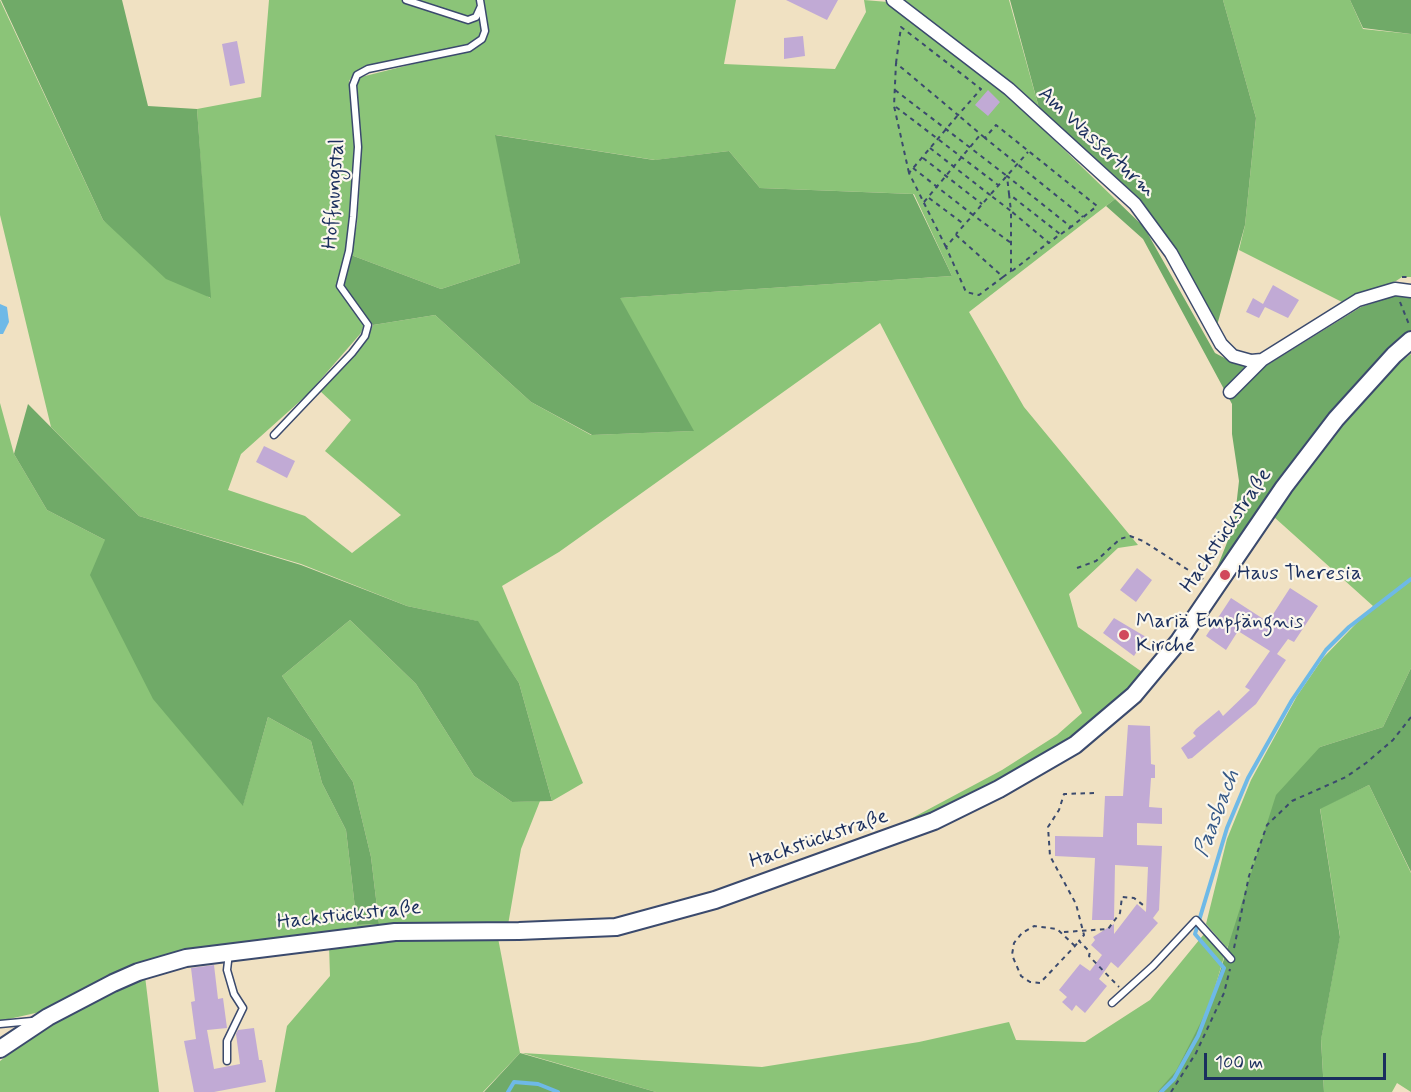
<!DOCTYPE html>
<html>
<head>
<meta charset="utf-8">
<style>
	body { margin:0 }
	#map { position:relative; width:1411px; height:1092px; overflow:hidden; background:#f0e1c2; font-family:Mynerve,sans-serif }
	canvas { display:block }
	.scale { position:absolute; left:1204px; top:1053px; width:182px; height:27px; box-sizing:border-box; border:3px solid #1b2f5e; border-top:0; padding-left:8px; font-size:18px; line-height:21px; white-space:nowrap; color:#1b2f5e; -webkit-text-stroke:4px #fbf7ec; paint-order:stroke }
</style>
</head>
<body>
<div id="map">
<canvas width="1411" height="1092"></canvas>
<div class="scale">100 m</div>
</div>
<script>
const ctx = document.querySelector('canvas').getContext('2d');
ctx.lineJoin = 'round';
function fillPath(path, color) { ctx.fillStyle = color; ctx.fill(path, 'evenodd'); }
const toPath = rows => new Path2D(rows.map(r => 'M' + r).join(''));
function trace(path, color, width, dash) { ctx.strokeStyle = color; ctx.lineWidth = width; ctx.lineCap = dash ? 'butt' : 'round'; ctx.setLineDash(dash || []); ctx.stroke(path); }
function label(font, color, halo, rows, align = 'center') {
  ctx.font = font + ' Mynerve,sans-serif'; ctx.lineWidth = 4.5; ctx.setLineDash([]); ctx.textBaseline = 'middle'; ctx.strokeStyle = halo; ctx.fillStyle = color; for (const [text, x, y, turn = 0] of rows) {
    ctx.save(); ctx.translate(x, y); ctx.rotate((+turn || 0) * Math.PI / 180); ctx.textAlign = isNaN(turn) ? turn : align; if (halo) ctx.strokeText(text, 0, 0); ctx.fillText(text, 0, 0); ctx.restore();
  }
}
fillPath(toPath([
	[0,0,103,220,210,298,197,109,261,97,269,0,401,0,463,21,478,20,480,14,484,30,481,37,469,45,368,66,354,73,349,81,355,150,347,251,338,287,364,324,361,333,308,394,241,454,228,490,305,516,352,553,401,515,325,451,351,420,319,390,367,339,373,325,435,315,531,402,591,435,693,431,619,298,952,276,914,194,760,188,729,151,655,160,496,135,520,263,441,289,351,255,357,223,361,164,356,85,361,77,473,49,482,44,488,30,483,0,736,0,724,64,835,69,866,12,864,0,888,2,1013,100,1115,199,969,312,1024,407,1138,545,1118,548,1069,594,1078,627,1145,674,1071,742,982,790,886,832,1002,770,1057,735,1082,713,880,323,559,552,502,586,583,783,552,801,519,683,477,621,407,606,301,564,139,516,51,427,0,215],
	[415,0,478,0,479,5,475,15,463,18],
	[902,0,1009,0,1039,108,910,4],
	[1223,0,1350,0,1363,29,1411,34,1411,277,1402,277,1396,281,1342,302,1239,250,1245,225,1256,118],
	[1411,354,1411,668,1383,727,1320,747,1227,948,1206,924,1227,839,1251,780,1297,696,1323,658,1373,606,1274,517,1335,433,1396,365],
	[0,403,14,454,47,510,105,540,243,805,268,717,311,741,322,783,346,830,357,925,379,924,371,857,353,782,282,676,350,620,416,684,474,776,512,802,540,801,521,849,508,925,215,950,40,1012,0,1021],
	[1369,785,1411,873,1411,1092,1397,1083,1392,1092,1324,1092,1321,1039,1340,936,1320,808],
	[1204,934,1224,957,1209,1007,1176,1072,1157,1092,656,1092,522,1053,762,1067,919,1042,1009,1022,1016,1040,1085,1042,1150,1000],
	[412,938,498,938,520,1053,483,1092,275,1092,287,1026,330,976,329,945],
	[145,976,159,1092,0,1092,0,1061,64,1013]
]), '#8bc478');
fillPath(toPath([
	[1,0,122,0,148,106,197,109,211,298,166,279,103,220],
	[1010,0,1223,0,1256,118,1245,225,1216,329,1154,219,1039,108],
	[1350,0,1411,0,1411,34,1363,28],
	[495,135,654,160,729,151,760,188,913,194,952,276,620,298,694,431,592,435,531,402,435,315,373,325,342,286,351,255,441,289,520,263],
	[1115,199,1144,227,1215,353,1236,364,1264,367,1361,307,1397,295,1411,297,1411,332,1211,583,1234,525,1239,481,1232,434,1232,404,1143,239,1106,206],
	[28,404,139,516,301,565,407,606,478,621,519,683,552,801,512,802,474,776,416,684,350,620,282,676,353,782,371,857,379,924,357,925,346,830,322,783,311,741,268,717,243,806,153,699,90,575,105,540,47,510,14,454],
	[1411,668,1411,872,1369,785,1320,809,1340,937,1321,1040,1324,1092,1157,1092,1176,1071,1209,1006,1276,795,1320,747,1383,727],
	[520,1053,656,1092,484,1092]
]), '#70aa68');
fillPath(toPath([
	[0,304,7,307,9,322,3,334,0,334]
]), '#6eb9e7');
trace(toPath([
	[508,1092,514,1082,538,1084,558,1092],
	[1161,1092,1174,1079,1198,1036,1224,968,1195,934,1227,828,1248,778,1292,700,1326,650,1349,627,1411,579]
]), '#6eb9e7', 4);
fillPath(toPath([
	[786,0,838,0,827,20],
	[803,36,805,56,784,59,784,38],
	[237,41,245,83,230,86,222,44],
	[988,90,1000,102,988,116,975,105],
	[1273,285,1299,300,1288,318,1265,307,1259,318,1246,312,1253,298,1263,304],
	[264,446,295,461,287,478,256,462],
	[1137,568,1152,580,1136,602,1120,590],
	[1290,588,1318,606,1294,642,1288,639,1277,654,1286,660,1256,704,1192,758,1188,759,1181,748,1196,736,1193,733,1196,729,1219,710,1223,716,1250,690,1245,687,1270,651,1238,631,1226,650,1206,636,1231,598,1268,622],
	[1114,618,1146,637,1134,656,1103,633],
	[1128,725,1150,726,1151,764,1155,765,1155,778,1151,778,1149,807,1162,808,1162,824,1137,823,1137,845,1162,846,1159,910,1153,918,1158,923,1118,968,1111,962,1099,979,1107,986,1085,1013,1076,1005,1072,1011,1062,1002,1067,997,1059,990,1080,964,1090,971,1102,955,1091,945,1095,940,1093,937,1114,924,1114,934,1137,904,1146,912,1148,867,1115,865,1114,920,1092,920,1095,858,1055,856,1055,836,1103,837,1105,796,1123,796],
	[214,965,218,999,223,998,227,1028,207,1030,214,1069,240,1064,236,1034,238,1030,254,1028,259,1060,262,1060,266,1082,214,1092,194,1092,184,1041,196,1039,191,1002,195,1001,191,968]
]), '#c1aad5');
const service = toPath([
	[406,0,468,20,476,17,481,6,480,0],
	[274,435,352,353,365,336,368,325,340,286,349,251,353,217,358,147,353,85,357,75,368,69,469,48,482,39,485,31,481,6],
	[1112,1003,1153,966,1196,920,1231,959],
	[0,1024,32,1021],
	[227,1061,227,1041,243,1008,234,994,227,970,229,953]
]);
const minor = toPath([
	[893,0,1009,89,1135,204,1171,253,1221,344,1233,356,1251,361,1262,360,1358,300,1395,289,1411,291],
	[1230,392,1262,360]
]);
const tertiary = toPath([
	[0,1049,48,1017,113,983,138,972,186,958,395,932,519,931,616,927,715,900,934,821,999,789,1075,745,1134,695,1179,641,1284,487,1336,419,1394,355,1411,340]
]);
trace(service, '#3b4a6d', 9);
trace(minor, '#3b4a6d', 15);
trace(tertiary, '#3b4a6d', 20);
trace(toPath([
	[896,63,901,27,981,89,958,115,896,63,894,106,909,173],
	[895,90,1007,176],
	[896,107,998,185],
	[930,148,990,195,973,215,1011,243],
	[923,158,982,204],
	[913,168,973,215,956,234],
	[1009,194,1011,211,990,195,1028,152],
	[929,198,965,225],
	[924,202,981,134],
	[1061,234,1071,227],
	[946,247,909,173,958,115,985,138],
	[1012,271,1048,243],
	[1003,277,979,295,966,292,946,247,956,235,1003,277,1011,271,1011,211,1049,243,1060,234,1009,194,1007,176,1071,227,1097,206,996,125,985,138,1083,217],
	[1402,277,1411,277],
	[1400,302,1410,327],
	[1077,568,1096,561,1120,539,1130,536,1143,541,1204,580],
	[1094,793,1064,794,1059,810,1048,827,1050,856,1076,904,1084,935,1079,941,1090,952,1089,956,1119,987],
	[1064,932,1108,929,1120,913,1122,897,1134,898,1143,905],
	[1075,946,1057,929,1034,926,1022,933,1014,943,1012,955,1021,976,1030,982,1040,983,1075,946,1079,941],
	[1234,948,1249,876,1267,825,1292,801,1346,777,1366,763,1393,740,1411,717],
	[1171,1092,1196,1053,1224,993,1230,969]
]), '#3b4a6d', 2, [4.5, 4.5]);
trace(service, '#fff', 6);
trace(minor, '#fff', 12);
trace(tertiary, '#fff', 16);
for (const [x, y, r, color] of [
	[1225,575,6,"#d1495b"],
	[1124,635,6,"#d1495b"]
]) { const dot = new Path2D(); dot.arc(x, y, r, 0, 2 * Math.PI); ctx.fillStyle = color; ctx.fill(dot); trace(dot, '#fbf7ec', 2); }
label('21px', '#1b2f5e', '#fbf7ec', [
	["Am Wasserturm",1096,143,43],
	["Hoffnungstal",335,194,-86],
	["Hackstückstraße",1227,531,-56],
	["Hackstückstraße",819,840,-19],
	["Hackstückstraße",349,916,-6]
]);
label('21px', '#1b2f5e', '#fbf7ec', [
	["Haus Theresia",1237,575],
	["Mariä Empfängnis",1136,623],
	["Kirche",1136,647]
], 'left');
label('italic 22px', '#345887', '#fbf7ec', [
	["Paasbach",1218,814,-69]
]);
</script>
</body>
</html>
